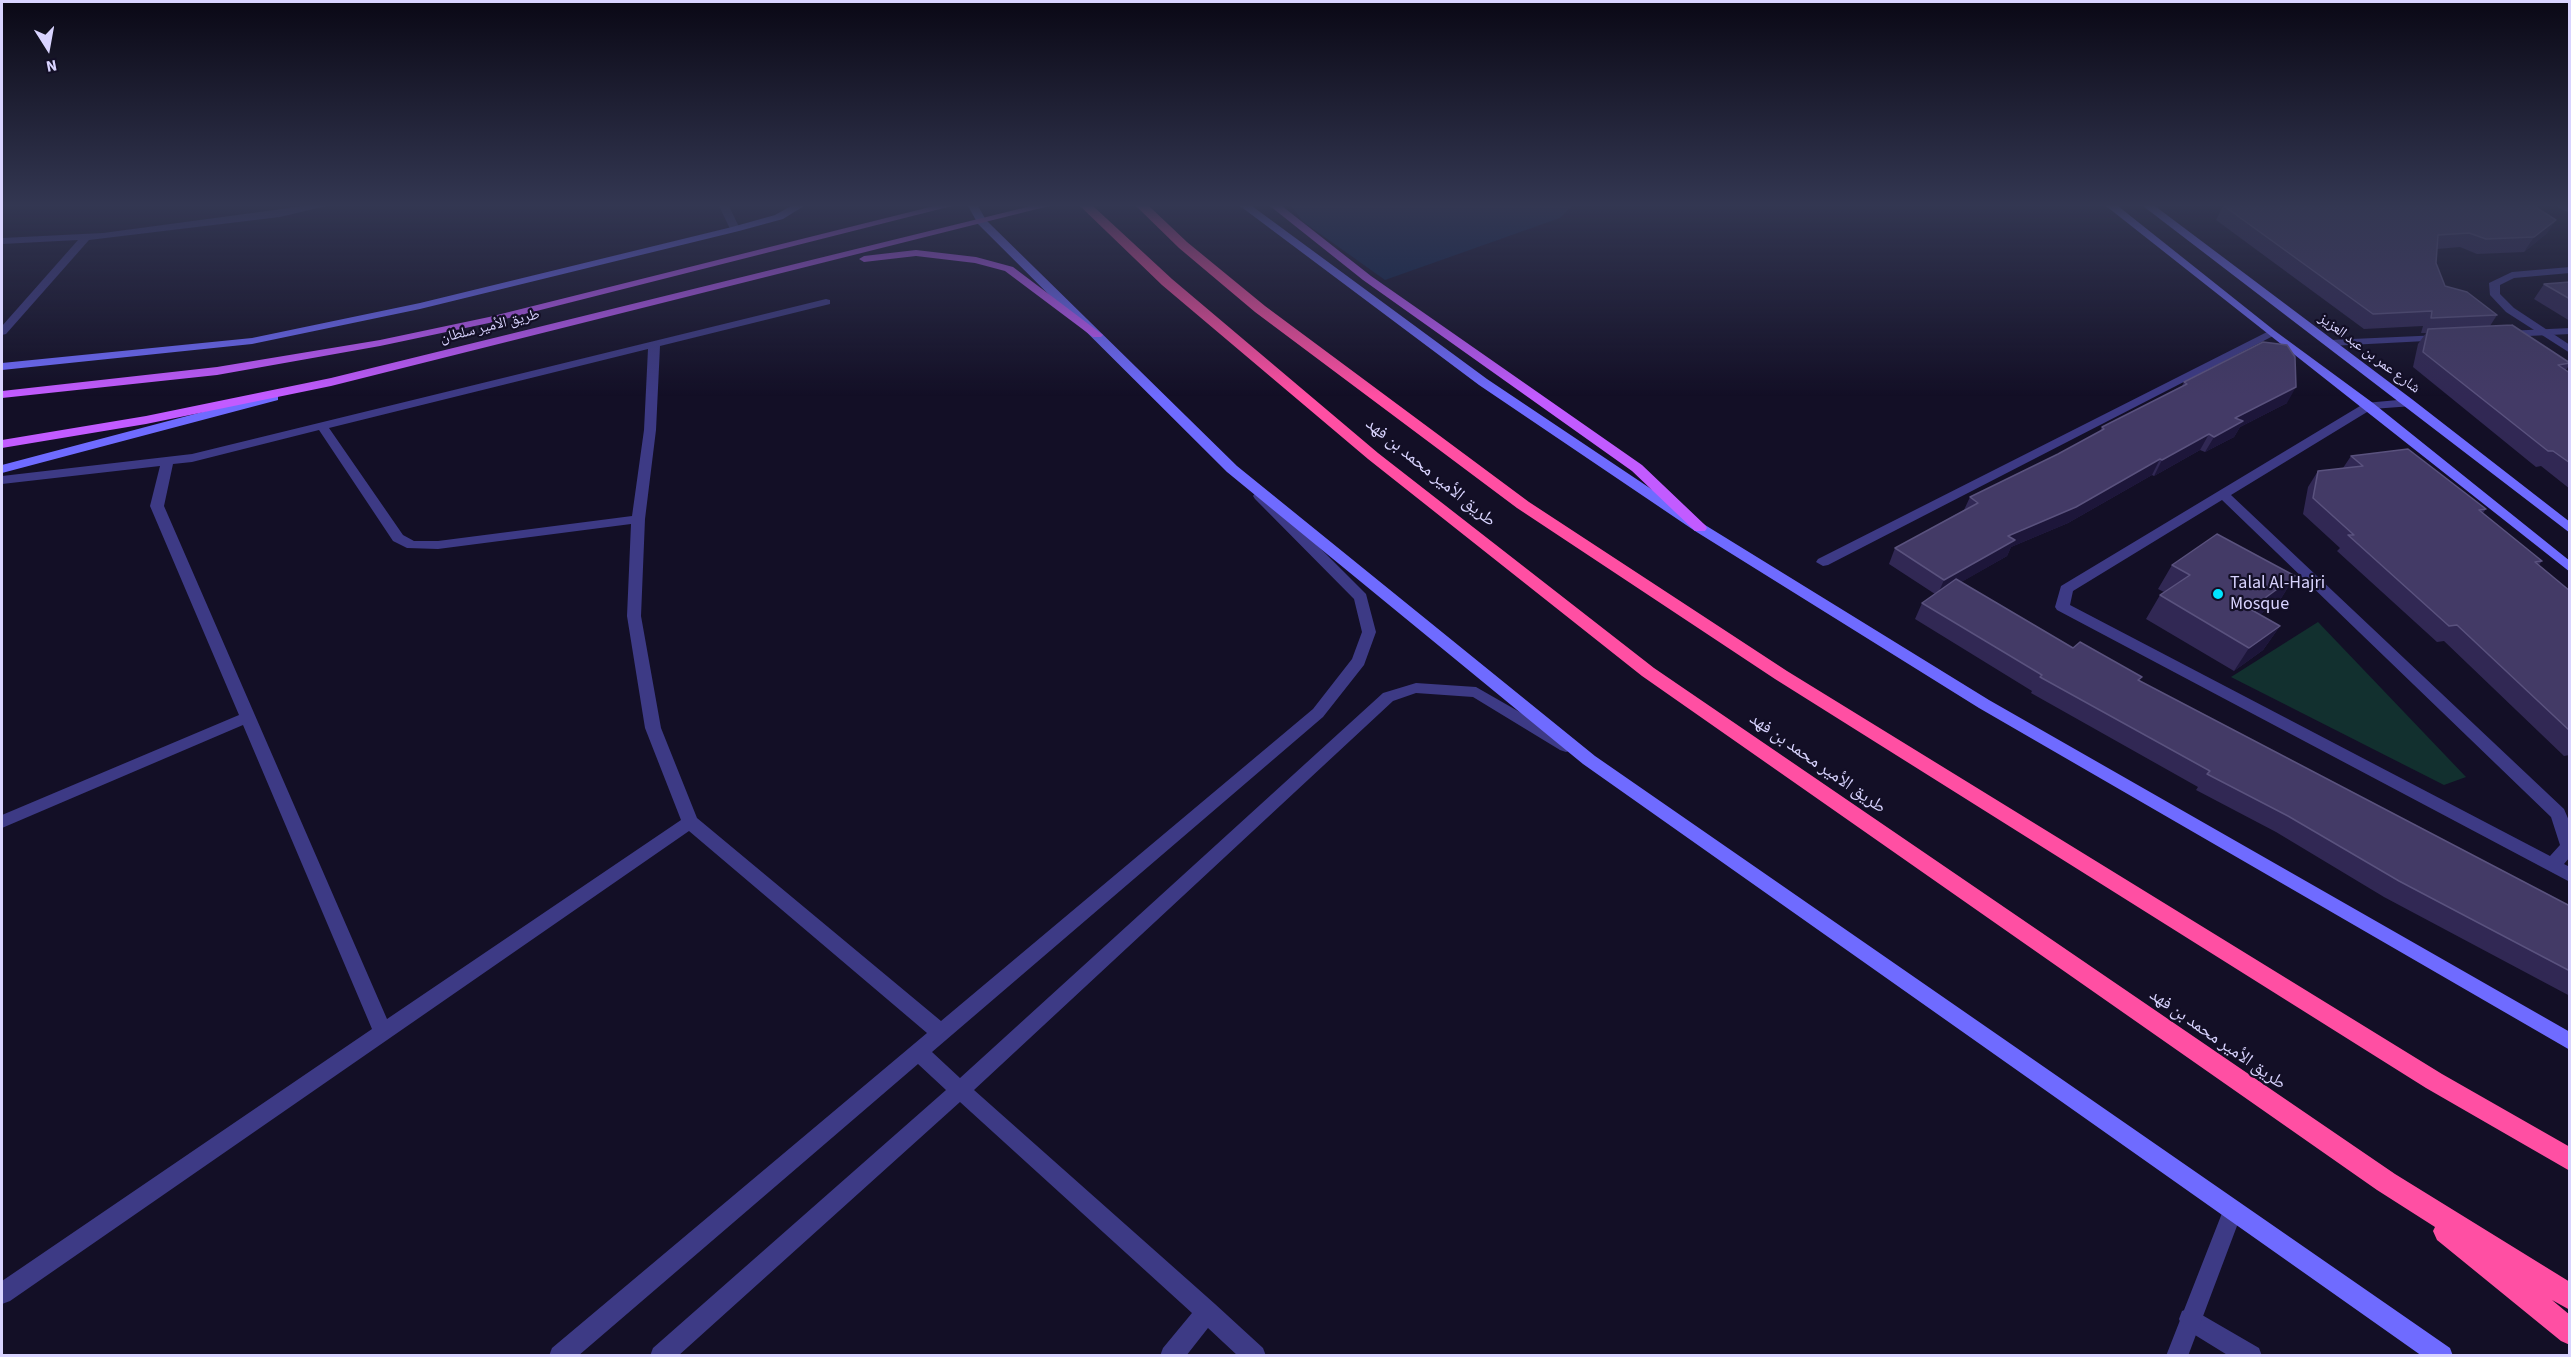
<!DOCTYPE html>
<html>
<head>
<meta charset="utf-8">
<style>
	body { margin:0 }
	#map { position:relative; width:2571px; height:1357px; overflow:hidden; background:#130f26; font-family:"Source Sans 3",sans-serif }
	canvas { display:block }
	.frame { position:absolute; inset:0; border:3px solid #d9d4ff; pointer-events:none }
	.north { position:absolute; left:18px; top:18px; width:60px; height:60px; -webkit-text-stroke:4px #130f26; paint-order:stroke; rotate:169deg; font-size:16px; font-weight:700; line-height:24px; text-align:center; color:#d9d4ff }
	.north::after { content:''; display:block; margin:auto; width:21px; height:27px; background:#d9d4ff; clip-path:polygon(50% 0,100% 100%,50% 72%,0 100%) }
</style>
</head>
<body>
<div id="map">
<canvas width="2571" height="1357"></canvas>
<div class="frame"></div>
<div class="north">N</div>
</div>
<script>
const ctx = document.querySelector('canvas').getContext('2d');
ctx.lineJoin = 'round';
function fillPath(path, color) { ctx.fillStyle = color; ctx.fill(path, 'evenodd'); }
const toPath = rows => new Path2D(rows.map(r => 'M' + r).join(''));
function trace(path, color, width, dash) { ctx.strokeStyle = color; ctx.lineWidth = width; ctx.lineCap = dash ? 'butt' : 'round'; ctx.setLineDash(dash || []); ctx.stroke(path); }
function label(font, color, halo, rows, align = 'center') {
  ctx.font = font + ' "Source Sans 3","Noto Naskh Arabic",sans-serif'; ctx.lineWidth = 4.5; ctx.setLineDash([]); ctx.textBaseline = 'middle'; ctx.strokeStyle = halo; ctx.fillStyle = color; for (const [text, x, y, turn = 0] of rows) {
    ctx.save(); ctx.translate(x, y); ctx.rotate((+turn || 0) * Math.PI / 180); ctx.textAlign = isNaN(turn) ? turn : align; if (halo) ctx.strokeText(text, 0, 0); ctx.fillText(text, 0, 0); ctx.restore();
  }
}
fillPath(toPath([
	[2318,622,2466,777,2444,785,2231,677]
]), '#12302f');
fillPath(toPath([
	[1292,206,1572,206,1560,218,1385,280,1302,221]
]), '#0c2248');
fillPath(toPath([
	[2570,328,2570,334,2507,337,2501,334,2507,331,2570,328],
	[2441,335,2445,336,2445,340,2330,346,2324,343,2330,340,2441,335],
	[2190,1308,2259,1348,2262,1356,2229,1356,2182,1327,2179,1319,2182,1311,2190,1308]
]), '#3d3a85');
fillPath(toPath([
	[304,206,326,206,280,217,89,240,6,334,2,335,2,326,78,240,2,244,2,238,103,233,304,206],
	[719,206,729,206,740,229,739,231,731,231,719,206],
	[2558,206,2570,206,2570,213,2559,208,2558,206],
	[2570,267,2570,273,2514,278,2500,285,2500,294,2514,308,2570,345,2570,353,2506,312,2490,295,2489,283,2512,272,2570,267],
	[826,299,830,300,830,304,660,346,656,430,645,519,641,616,661,728,697,818,941,1021,1313,709,1352,659,1362,632,1354,599,1255,499,1253,496,1255,493,1265,493,1366,594,1376,632,1364,665,1323,717,932,1052,960,1078,1383,693,1416,683,1476,687,1572,742,1574,746,1572,750,1566,752,1560,750,1473,697,1416,693,1393,701,974,1090,1215,1304,1263,1348,1266,1356,1238,1356,1208,1328,1186,1356,1160,1356,1163,1348,1192,1313,960,1102,678,1356,650,1356,653,1348,946,1090,918,1064,578,1356,549,1356,552,1348,927,1033,689,831,10,1301,2,1304,2,1281,372,1029,243,725,2,828,2,815,239,715,150,506,160,466,2,484,2,476,192,454,826,299],
	[648,349,644,430,632,516,438,541,414,541,403,535,329,428,648,349],
	[319,430,393,541,407,548,438,549,631,524,627,616,645,728,681,820,387,1019,164,506,173,464,192,462,319,430],
	[2271,330,2277,333,2275,335,1828,565,1823,566,1816,562,1818,559,2271,330],
	[2409,399,2413,400,2413,406,2372,409,2231,495,2564,809,2570,823,2570,857,2564,864,2570,867,2570,882,2057,610,2055,607,2061,586,2365,403,2409,399],
	[2222,500,2551,817,2560,845,2550,856,2070,605,2073,591,2222,500],
	[2233,1200,2240,1203,2243,1210,2188,1356,2166,1356,2226,1203,2233,1200]
]), '#3d3a85');
fillPath(toPath([
	[791,206,804,206,783,219,739,231,420,309,252,344,2,370,2,363,252,338,420,303,732,227,775,215,791,206],
	[968,206,978,206,986,220,1237,466,1595,756,2450,1348,2453,1356,2422,1356,1583,764,1227,472,978,224,968,206],
	[1240,206,1252,206,1487,379,1705,525,1989,700,2570,1032,2570,1050,1979,708,1695,531,1479,385,1240,206],
	[2106,206,2118,206,2275,331,2373,403,2570,561,2570,572,2106,206],
	[2143,206,2155,206,2413,400,2570,522,2570,533,2143,206],
	[274,393,278,394,278,400,2,473,2,465,274,393]
]), '#6f6bff');
fillPath(toPath([
	[934,206,952,206,489,323,380,346,217,375,2,398,2,391,217,367,380,340,489,317,934,206],
	[1031,206,1049,206,331,386,146,424,2,448,2,440,146,416,331,378,1031,206],
	[1270,206,1282,206,1371,276,1642,465,1705,525,1707,528,1705,531,1695,531,1632,471,1363,280,1270,206],
	[916,250,976,257,1013,267,1103,335,1101,337,1093,337,1005,271,975,263,916,256,864,262,859,259,864,256,916,250]
]), '#c25bff');
fillPath(toPath([
	[1080,206,1093,206,1172,279,1378,453,1654,668,2395,1174,2570,1282,2570,1310,2552,1300,2570,1315,2570,1345,2561,1341,2437,1240,2433,1231,2435,1227,2377,1190,1642,676,1368,459,1162,285,1080,206],
	[1136,206,1149,206,1187,242,1265,306,1529,502,1787,671,2442,1074,2570,1147,2570,1171,2426,1088,1775,679,1517,508,1255,312,1179,248,1136,206]
]), '#ff4fa3');
fillPath(toPath([
	[2223,206,2534,206,2556,220,2546,234,2524,252,2477,254,2460,247,2437,249,2436,263,2445,286,2497,315,2490,326,2570,363,2570,364,2566,370,2570,373,2570,489,2541,466,2536,467,2413,367,2418,344,2426,333,2421,333,2423,326,2364,329,2216,220],
	[2570,282,2570,321,2534,299,2544,284],
	[2184,382,2287,403,2240,427,2234,437,2205,452,2200,450,2154,476,2152,475,2068,523,2011,547,2007,556,1961,582,2073,648,2142,677,2139,681,2570,906,2570,996,2384,897,2276,832,2196,790,2198,787,2031,693,2032,691,1915,619,1922,603,1935,594,1889,564,1895,548,1964,510,1970,497,2058,454,2100,431,2102,427,2182,386],
	[2351,456,2486,509,2483,513,2542,561,2539,565,2570,591,2570,755,2564,756,2444,641,2437,642,2337,551,2340,548,2303,514,2308,487,2318,471,2343,468],
	[2172,565,2295,576,2280,600,2259,615,2280,626,2263,650,2234,671,2146,619,2160,595,2164,592,2158,589]
]), '#312854');
fillPath(toPath([
	[2556,220,2546,234,2524,252,2534,237],
	[2296,387,2287,403,2240,427,2234,437,2205,452,2214,437,2235,418],
	[2209,434,2200,450,2154,476,2162,460],
	[2160,459,2152,475,2068,523,2011,547,2007,556,1937,596,1944,580,2008,536],
	[2295,576,2280,600,2234,633,2250,609],
	[2280,626,2263,650,2234,671,2249,648]
]), '#1d163a');
const building = toPath([
	[2224,206,2534,206,2556,220,2534,237,2486,239,2469,233,2438,235,2436,263,2445,286,2467,292,2497,315,2431,318,2432,311,2373,314,2224,206],
	[2570,282,2570,299,2544,284,2570,282],
	[2512,325,2570,363,2558,365,2570,373,2570,463,2553,451,2548,451,2423,352,2428,329,2512,325],
	[2263,342,2287,345,2295,357,2296,387,2235,418,2243,421,2214,437,2209,434,2162,460,2160,459,2076,507,2008,536,2015,540,1944,580,1895,548,1978,503,1970,497,2058,454,2104,429,2102,427,2187,384,2184,382,2263,342],
	[2408,449,2486,509,2479,510,2542,561,2535,562,2570,591,2570,731,2457,625,2449,626,2348,535,2354,535,2313,498,2318,471,2363,466,2351,456,2408,449],
	[2217,534,2295,576,2250,609,2280,626,2249,648,2160,595,2190,575,2172,565,2217,534],
	[1956,579,2073,648,2080,642,2142,677,2138,680,2570,906,2570,971,2399,881,2288,816,2207,774,2210,771,2040,677,2042,675,1922,603,1956,579]
]);
fillPath(building, '#433a66');
trace(building, '#5a527e', 1.5);
const sky = ctx.createLinearGradient(0, 0, 0, 396);
sky.addColorStop(0, '#0a0815');
sky.addColorStop(0.52, '#333752');
sky.addColorStop(1, '#33375200');
ctx.fillStyle = sky;
ctx.fillRect(0, 0, 2571, 396);
for (const [x, y, r, color] of [
	[2218,594,6,"#00e5ff"]
]) { const dot = new Path2D(); dot.arc(x, y, r, 0, 2 * Math.PI); ctx.fillStyle = color; ctx.fill(dot); trace(dot, '#130f26', 2); }
label('15px', '#d9d4ff', '#130f26', [
	["طريق الأمير سلطان",490,327,-14],
	["شارع عمر بن عبد العزيز",2369,354,37]
]);
label('18px', '#d9d4ff', '#130f26', [
	["طريق الأمير محمد بن فهد",1430,473,39],
	["طريق الأمير محمد بن فهد",1817,764,35],
	["طريق الأمير محمد بن فهد",2217,1040,35]
]);
label('18px', '#d9d4ff', '#130f26', [
	["Talal Al-Hajri",2230,584],
	["Mosque",2230,605]
], 'left');
</script>
</body>
</html>
